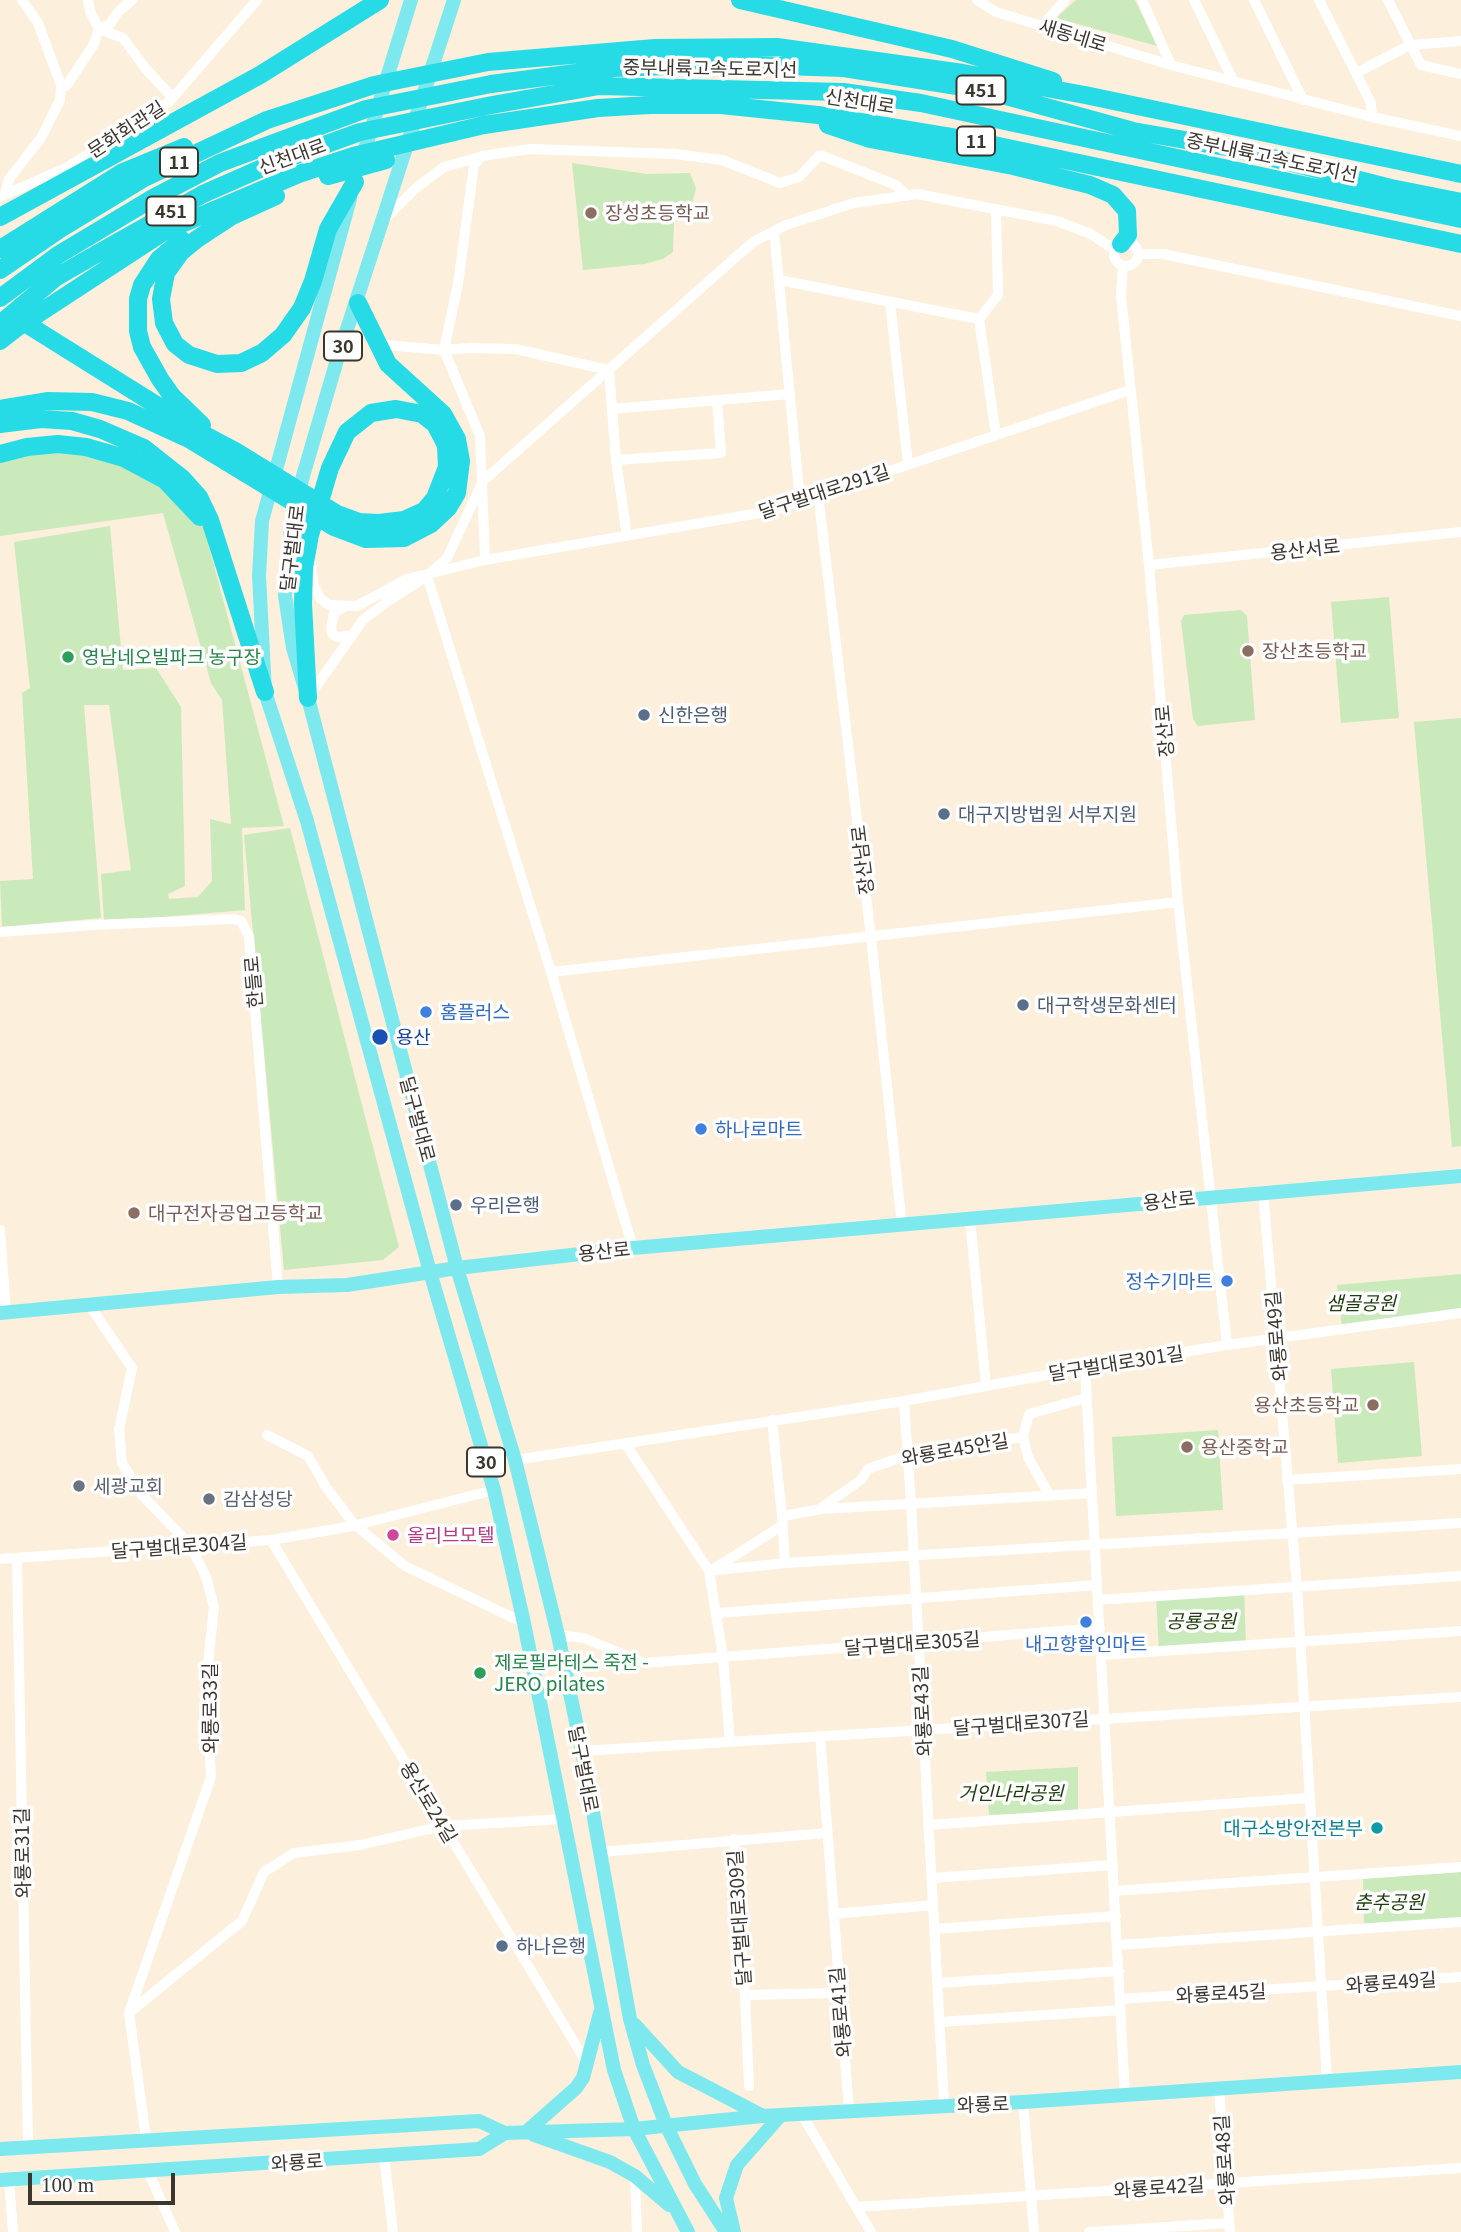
<!DOCTYPE html>
<html>
<head>
<meta charset="utf-8">
<style>
	body { margin:0 }
	#map { position:relative; width:1461px; height:2232px; overflow:hidden; background:#fcefdb; font-family:Georgia,serif }
	canvas { display:block }
	.scale { position:absolute; left:28px; top:2173px; width:147px; height:32px; box-sizing:border-box; border:4px solid #3b362e; border-top:0; padding-left:9px; font-size:21px; line-height:24px; white-space:nowrap; color:#3b362e; -webkit-text-stroke:5px #fefefe; paint-order:stroke }
</style>
</head>
<body>
<div id="map">
<canvas width="1461" height="2232"></canvas>
<div class="scale">100 m</div>
</div>
<script>
const ctx = document.querySelector('canvas').getContext('2d');
ctx.lineJoin = 'round';
function fillPath(path, color) { ctx.fillStyle = color; ctx.fill(path, 'evenodd'); }
const toPath = rows => new Path2D(rows.map(r => 'M' + r).join(''));
function trace(path, color, width, dash) { ctx.strokeStyle = color; ctx.lineWidth = width; ctx.lineCap = dash ? 'butt' : 'round'; ctx.setLineDash(dash || []); ctx.stroke(path); }
function label(font, color, halo, rows, align = 'center') {
  ctx.font = font + ' Georgia,"Noto Sans KR",serif'; ctx.lineWidth = 7; ctx.setLineDash([]); ctx.textBaseline = 'middle'; ctx.strokeStyle = halo; ctx.fillStyle = color; for (const [text, x, y, turn = 0] of rows) {
    ctx.save(); ctx.translate(x, y); ctx.rotate((+turn || 0) * Math.PI / 180); ctx.textAlign = isNaN(turn) ? turn : align; if (halo) ctx.strokeText(text, 0, 0); ctx.fillText(text, 0, 0); ctx.restore();
  }
}
fillPath(toPath([
	[1076,0,1135,0,1157,46,1056,18],
	[572,163,647,174,690,173,696,188,691,208,674,221,673,252,663,259,644,264,583,270],
	[61,448,143,473,203,525,284,826,242,828,245,910,104,922,101,874,131,870,109,705,84,705,101,918,2,927,0,881,33,879,22,693,30,688,14,542,110,526,123,670,156,668,181,707,185,886,168,894,169,899,198,897,212,881,210,819,231,824,222,700,211,683,163,513,0,536,0,462],
	[1389,597,1399,718,1341,723,1331,602],
	[1241,610,1247,616,1255,720,1198,726,1193,719,1181,621,1184,615],
	[1461,718,1461,1146,1452,1147,1414,722],
	[290,828,399,1247,383,1260,284,1270,244,835],
	[1461,1274,1461,1311,1342,1327,1337,1285],
	[1414,1362,1422,1456,1338,1463,1331,1369],
	[1218,1430,1223,1510,1116,1516,1112,1437],
	[1244,1590,1246,1645,1159,1651,1156,1596],
	[1078,1767,1078,1811,989,1815,986,1772],
	[1461,1872,1461,1922,1364,1929,1363,1879]
]), '#caeabb');
trace(toPath([
	[88,0,90,11,99,29,123,38,146,69,173,98],
	[977,0,996,12,1171,65,1372,117,1461,136],
	[1142,0,1171,65],
	[1194,0,1234,82],
	[1254,0,1303,100],
	[1319,0,1371,103,1372,117],
	[1388,0,1421,65,1461,74],
	[1042,26,1065,0],
	[1356,73,1410,45,1461,41],
	[61,89,67,85,94,44,99,29,110,24,118,12,132,0],
	[5,194,9,179,41,138,60,100,61,85,51,58,38,23,22,0],
	[0,197,68,167,169,102,257,0],
	[385,219,416,188,444,167,480,157],
	[774,231,800,501],
	'1114 254a12 12 0 1 1 24 0a12 12 0 1 1-24 0Z',
	[1138,254,1163,254,1461,316],
	[1123,265,1121,296,1149,565,1178,902,1227,1345],
	[779,280,979,319,998,295,996,209],
	[890,302,908,464],
	[979,319,996,435],
	[376,339,386,345,444,350,480,436,485,560],
	[790,394,612,409,609,370,515,349,470,348,444,350,458,284,474,165,482,156,530,149,675,154,722,160,780,183,799,177,820,155,896,185,907,196],
	[612,409,616,460,627,536],
	[616,460,721,453,717,400],
	[818,494,871,937,902,1226],
	[311,563,314,586,320,598,329,605,357,606,407,579,485,560,771,511,1130,390],
	[1149,565,1461,532],
	[427,576,551,972,633,1248],
	[344,607,334,613,331,628,333,635,339,637,352,635],
	[310,695,363,620,388,601,427,576,447,558,483,481,753,242,786,225,854,203,917,194,1057,221,1091,234,1115,250],
	[0,932,94,925,235,919,241,921,249,936,278,1287],
	[551,972,1178,902],
	[1263,1191,1297,1587,1327,2081],
	[970,1219,986,1386],
	[0,1230,6,1313],
	[90,1306,132,1368,119,1429,122,1463,142,1495,190,1545,206,1577,214,1607,206,1683,211,1777,129,2013,146,2139],
	[1085,1368,1125,2095],
	[904,1401,911,1504,944,2105],
	[772,1420,782,1516],
	[267,1435,308,1456,326,1487,354,1524,405,1566,524,1623],
	[625,1443,709,1571,723,1657,730,1742],
	[515,1460,904,1401,1085,1368,1227,1345,1461,1313],
	[1287,1480,1461,1469],
	[1048,1496,1047,1491,1028,1457,1023,1437,1029,1414,1086,1398],
	[821,1508,861,1480,868,1469,908,1455,1023,1437],
	[271,1540,588,2065],
	[17,1558,28,2147],
	[0,1559,271,1540,353,1526,494,1490],
	[785,1563,782,1516,822,1509,1092,1493],
	[712,1570,783,1525],
	[709,1571,785,1563,1461,1523],
	[1098,1600,1461,1576],
	[717,1613,1097,1585],
	[558,1635,584,1638,644,1663,1100,1628],
	[1101,1655,1461,1631],
	[820,1736,849,2110],
	[582,1751,1461,1697],
	[928,1825,1309,1798],
	[734,1839,745,1995,838,1993],
	[600,1852,827,1833],
	[932,1878,1113,1865],
	[1114,1891,1461,1867],
	[833,1914,933,1905],
	[935,1929,1116,1916],
	[1117,1945,1461,1922],
	[938,1983,1119,1971],
	[745,1995,749,2086],
	[1120,1999,1461,1977],
	[131,2011,242,1921,264,1872,294,1853,360,1845,443,1826,564,1819],
	[940,2022,1121,2010],
	[1219,2089,1230,2232],
	[1023,2102,1034,2232],
	[801,2113,871,2232],
	[384,2156,393,2232],
	[148,2171,175,2232],
	[635,2176,637,2232],
	[9,2180,13,2232],
	[856,2207,1461,2168],
	[1089,2232,1229,2223]
]), '#fff', 10);
trace(toPath([
	[454,0,337,360,303,476,291,525,285,596,293,648,308,698,457,1268,515,1460,558,1635,582,1751,630,2019,643,2065,666,2125,695,2184,726,2232],
	[361,162,411,0],
	[350,199,262,521,259,576,265,692,307,821,430,1272,494,1490,524,1623,614,2070,634,2129,688,2232],
	[0,1313,278,1287,347,1285,457,1268,633,1248,1461,1176],
	[634,2024,678,2072,761,2115],
	[526,2132,576,2088,583,2078,600,2013],
	[534,2135,610,2162,635,2176,669,2205],
	[0,2149,479,2121,505,2133],
	[0,2180,479,2149,505,2133,634,2129,762,2116,1023,2102,1461,2072],
	[734,2232,726,2198,737,2165,780,2116]
]), '#7de9ef', 14);
trace(toPath([
	[740,0,952,49,1053,81],
	[828,125,870,139,1013,166,1090,185,1113,195,1127,211,1128,235,1121,244],
	[328,176,386,160],
	[276,196,232,216,197,239,181,252,166,273,161,299,164,323,175,344,189,355,217,364,241,363,262,353,283,335,302,308,313,281,328,229,355,182],
	[0,217,260,75,380,0],
	[182,240,159,259,142,285,138,299,138,331,142,347,160,379,172,396,202,425],
	[0,249,123,172,184,147],
	[0,270,60,229,144,178,267,120,374,85,488,62,655,48,777,47,963,73,1085,95,1461,174],
	[0,298,58,255,153,198,220,163,366,109,491,84,614,68,719,64,844,68,988,91,1133,131,1237,149,1391,188,1461,202],
	[17,318,201,433,235,451,337,514,359,522,379,523,404,520,424,511,435,498,447,467,446,445,435,424,422,414,396,409,371,413,347,432,330,468,310,535,304,568,303,604,308,698],
	[0,324,55,278,86,260,203,194,269,165,360,132,492,105,599,86,843,92,921,103,1461,219],
	[0,341,18,327,165,231,299,174,353,156,484,125,598,108,650,105,721,105,818,115,975,141,1461,244],
	[0,409,47,401,92,402,128,411,189,439,334,527,366,539,404,538,431,524,448,508,457,493,461,461,457,439,443,414,388,364,358,303],
	[0,424,41,419,72,421,100,429,144,448,182,478,199,497,210,520,265,692],
	[0,454,27,447,58,444,86,447,124,458,165,480,200,517]
]), '#26dbe5', 18);
for (const [x, y, r, color] of [
	[591,213,7,"#8d6e63"],
	[1248,651,7,"#8d6e63"],
	[68,657,7,"#2e9e5b"],
	[644,715,7,"#5c6f8a"],
	[944,814,7,"#5c6f8a"],
	[1023,1005,7,"#5c6f8a"],
	[426,1012,7,"#3f7fe0"],
	[380,1037,9,"#1a4fb4"],
	[701,1129,7,"#3f7fe0"],
	[456,1205,7,"#5c6f8a"],
	[134,1213,7,"#8d6e63"],
	[1227,1281,7,"#3f7fe0"],
	[1373,1405,7,"#8d6e63"],
	[1187,1447,7,"#8d6e63"],
	[79,1486,7,"#6b7280"],
	[209,1499,7,"#6b7280"],
	[393,1535,7,"#d1479c"],
	[1086,1622,7,"#3f7fe0"],
	[480,1673,7,"#2e9e5b"],
	[1377,1828,7,"#0f9aa8"],
	[502,1946,7,"#5c6f8a"]
]) { const dot = new Path2D(); dot.arc(x, y, r, 0, 2 * Math.PI); ctx.fillStyle = color; ctx.fill(dot); trace(dot, '#fefefe', 2.5); }
for (const [x, y, w] of [
	[981,90,49],
	[976,141,38],
	[179,162,38],
	[171,211,49],
	[343,346,38],
	[486,1462,38]
]) { const box = new Path2D(); box.roundRect(x - w / 2, y - 14.5, w, 29, 5); ctx.fillStyle = '#fefefe'; ctx.fill(box); trace(box, '#3b362e', 2); }
label('bold 18px', '#3b362e', null, [
	["451",981,90],
	["11",976,141],
	["11",179,162],
	["451",171,211],
	["30",343,346],
	["30",486,1462]
]);
label('19px', '#3b362e', '#fefefe', [
	["새동네로",1073,35,17],
	["중부내륙고속도로지선",710,68,1],
	["신천대로",860,101,9],
	["문화회관길",126,129,-33],
	["신천대로",292,156,-20],
	["중부내륙고속도로지선",1272,157,12],
	["달구벌대로291길",824,491,-18],
	["달구벌대로",292,548,-83],
	["용산서로",1305,549,-6],
	["장산로",1164,731,-95],
	["장산남로",862,860,-97],
	["한들로",253,982,-95],
	["달구벌대로",418,1119,75],
	["용산로",1169,1200,-6],
	["용산로",604,1251,-6],
	["와룡로49길",1276,1336,-95],
	["달구벌대로301길",1116,1363,-9],
	["와룡로45안길",955,1449,-10],
	["달구벌대로304길",179,1546,-4],
	["달구벌대로305길",912,1643,-4],
	["와룡로33길",210,1708,-90],
	["와룡로43길",922,1711,-93],
	["달구벌대로307길",1021,1723,-4],
	["달구벌대로",584,1769,79],
	["용산로24길",429,1802,59],
	["와룡로31길",22,1853,-91],
	["달구벌대로309길",739,1918,-94],
	["와룡로49길",1391,1982,-4],
	["와룡로45길",1221,1993,-3],
	["와룡로41길",840,2012,-95],
	["와룡로",983,2104,-2],
	["와룡로48길",1224,2160,-94],
	["와룡로",297,2162,-4],
	["와룡로42길",1159,2187,-4]
]);
label('19px', '#785e54', '#fefefe', [
	["장성초등학교",605,213],
	["장산초등학교",1262,651],
	["대구전자공업고등학교",148,1213],
	["용산초등학교",1359,1405,"right"],
	["용산중학교",1201,1447]
], 'left');
label('19px', '#27864d', '#fefefe', [
	["영남네오빌파크 농구장",82,657],
	["제로필라테스 죽전 -",494,1662],
	["JERO pilates",494,1684]
], 'left');
label('19px', '#4e5e75', '#fefefe', [
	["신한은행",658,715],
	["대구지방법원 서부지원",958,814],
	["대구학생문화센터",1037,1005],
	["우리은행",470,1205],
	["하나은행",516,1946]
], 'left');
label('19px', '#366cbe', '#fefefe', [
	["홈플러스",440,1012],
	["하나로마트",715,1129],
	["정수기마트",1213,1281,"right"],
	["내고향할인마트",1086,1644,"center"]
], 'left');
label('19px', '#164399', '#fefefe', [
	["용산",396,1037]
], 'left');
label('italic 19px', '#1e3b0c', '#fefefe', [
	["샘골공원",1361,1303],
	["공룡공원",1201,1621],
	["거인나라공원",1011,1793],
	["춘추공원",1389,1902]
]);
label('19px', '#5b616d', '#fefefe', [
	["세광교회",93,1486],
	["감삼성당",223,1499]
], 'left');
label('19px', '#b23c85', '#fefefe', [
	["올리브모텔",407,1535]
], 'left');
label('19px', '#0d838f', '#fefefe', [
	["대구소방안전본부",1363,1828]
], 'right');
</script>
</body>
</html>
